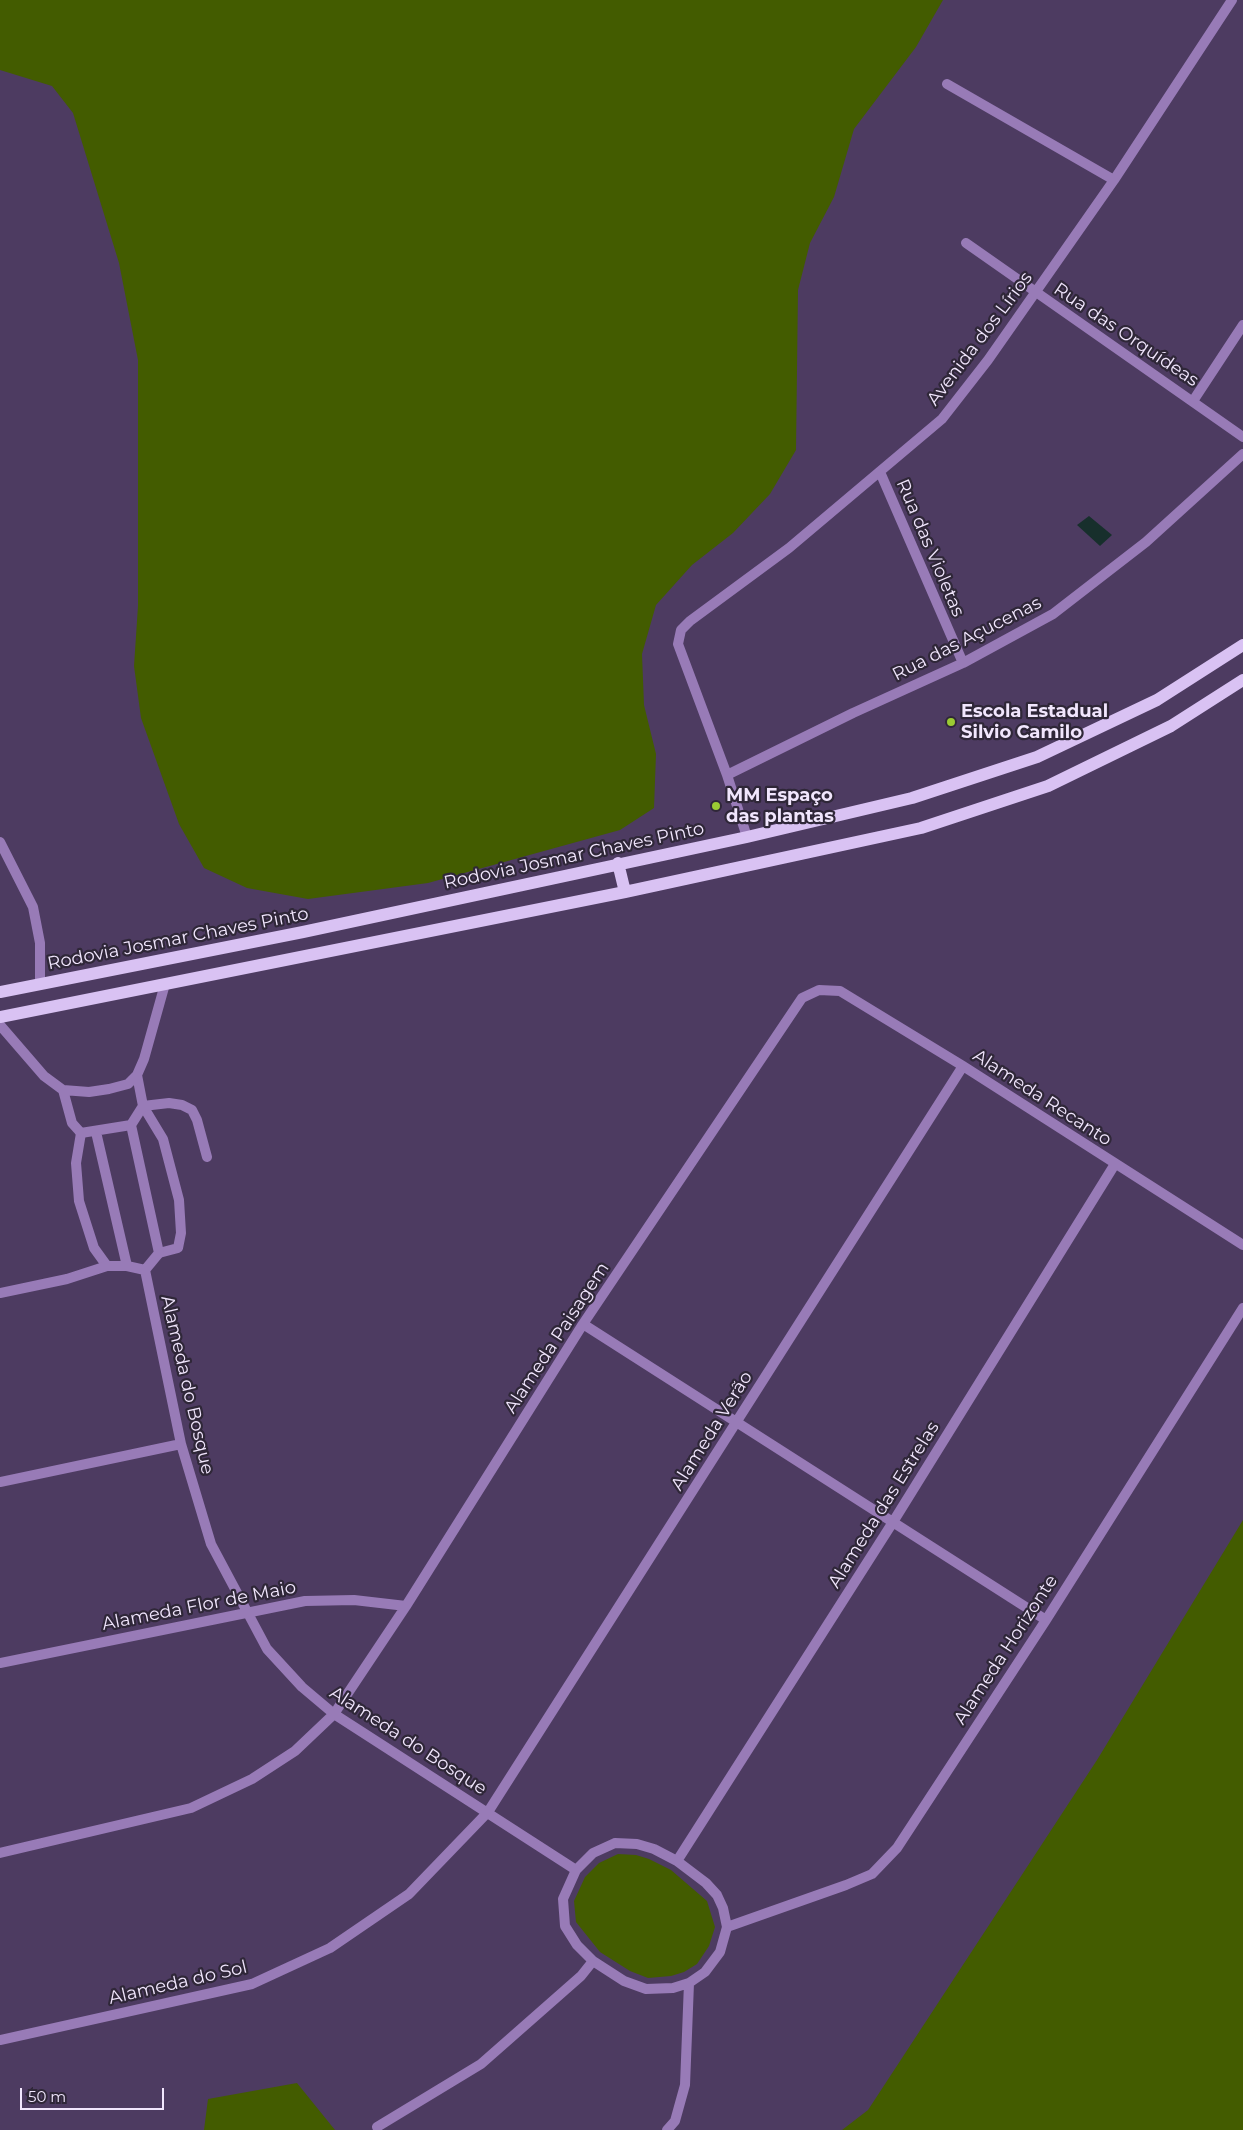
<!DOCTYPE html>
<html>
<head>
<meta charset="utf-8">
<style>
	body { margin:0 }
	#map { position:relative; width:1243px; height:2130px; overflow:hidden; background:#4d3b61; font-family:Montserrat,sans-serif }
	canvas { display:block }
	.scale { position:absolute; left:20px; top:2088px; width:144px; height:22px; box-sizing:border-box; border:2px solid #f1e6fd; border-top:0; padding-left:6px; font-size:15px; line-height:18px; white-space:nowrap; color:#f1e6fd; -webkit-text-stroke:4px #2f2738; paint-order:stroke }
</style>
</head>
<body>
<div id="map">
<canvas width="1243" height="2130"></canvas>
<div class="scale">50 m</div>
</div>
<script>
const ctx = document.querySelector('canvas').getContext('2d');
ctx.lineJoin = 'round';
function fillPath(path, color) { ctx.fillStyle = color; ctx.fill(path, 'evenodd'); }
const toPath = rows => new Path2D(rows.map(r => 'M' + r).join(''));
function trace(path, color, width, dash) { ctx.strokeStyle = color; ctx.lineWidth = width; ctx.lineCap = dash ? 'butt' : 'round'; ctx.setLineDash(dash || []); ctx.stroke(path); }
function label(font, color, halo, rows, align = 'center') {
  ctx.font = font + ' Montserrat,sans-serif'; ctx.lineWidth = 4.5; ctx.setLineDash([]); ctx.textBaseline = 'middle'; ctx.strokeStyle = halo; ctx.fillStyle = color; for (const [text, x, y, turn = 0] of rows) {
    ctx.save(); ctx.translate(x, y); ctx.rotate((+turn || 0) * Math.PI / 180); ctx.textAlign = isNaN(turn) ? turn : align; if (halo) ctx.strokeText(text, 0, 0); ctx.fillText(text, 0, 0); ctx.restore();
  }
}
fillPath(toPath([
	[0,0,943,0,916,47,854,129,834,197,810,243,798,290,796,450,770,494,733,533,692,565,656,605,642,654,644,705,656,754,654,808,620,830,428,883,308,899,247,888,204,868,179,824,141,718,134,666,138,606,138,360,119,263,73,113,52,86,0,70],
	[1243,1520,1243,2130,842,2130,868,2110,1097,1760],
	[618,1854,636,1855,649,1859,671,1870,707,1901,715,1927,709,1946,697,1964,684,1972,671,1976,648,1978,630,1971,600,1952,576,1922,574,1901,585,1877,599,1863],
	[297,2083,335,2130,204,2130,208,2099]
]), '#435c00');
fillPath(toPath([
	[1089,516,1112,535,1100,546,1077,525]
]), '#172f2c');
trace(toPath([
	[0,842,33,907,40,943,40,983],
	[143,1106,163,1139,179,1200,181,1233,178,1248,159,1253],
	[81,1133,76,1163,79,1201,94,1248,107,1266]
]), '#987bb7', 10);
trace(toPath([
	[947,84,1114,180],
	[966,243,1243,437],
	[1193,401,1243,325],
	[880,472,963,663],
	[727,775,853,713,963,663,1053,614,1146,542,1243,454],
	[747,837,727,775,678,644,681,630,690,621,789,548,942,419,988,360,1114,180,1232,0],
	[0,1025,44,1076,63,1090,89,1092,109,1089,128,1084,137,1075,144,1059,165,984],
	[63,1090,72,1123,81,1133,131,1125,143,1106,137,1075],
	[143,1106,169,1103,182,1105,192,1110,197,1120,207,1157],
	[131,1125,159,1253,145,1270],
	[96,1132,127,1266,145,1270],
	[145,1270,181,1444,211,1544,267,1649,302,1687,334,1714,576,1870],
	[0,1293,67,1279,107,1266,127,1266],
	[583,1324,1046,1620],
	[0,1482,181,1444],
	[0,1663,305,1601,354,1600,406,1606],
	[615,1843,637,1844,654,1849,677,1861,706,1883,717,1895,723,1908,727,1927,720,1952,705,1972,689,1983,673,1988,646,1989,624,1981,593,1961,577,1945,565,1926,563,1899,576,1870,593,1853,615,1843],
	[0,1853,191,1808,252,1779,295,1751,334,1714,406,1606,583,1324,802,998,819,990,840,991,963,1066,1243,1245],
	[677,1861,893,1522,1115,1164],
	[727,1927,846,1885,872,1874,897,1848,1046,1620,1243,1308],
	[0,2040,252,1984,330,1948,409,1894,488,1812,963,1066],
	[377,2127,481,2064,581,1976,593,1961],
	[667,2130,675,2121,685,2085,689,1983]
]), '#987bb7', 10);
trace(toPath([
	[618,863,625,892],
	[0,992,303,932,747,837,912,798,1037,757,1157,700,1243,645],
	[0,1017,625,892,921,828,1048,786,1171,726,1243,680]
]), '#d9c2f3', 12);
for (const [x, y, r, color] of [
	[951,722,5,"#9bcb33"],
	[716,806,5,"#9bcb33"]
]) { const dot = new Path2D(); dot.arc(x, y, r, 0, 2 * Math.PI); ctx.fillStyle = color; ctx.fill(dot); trace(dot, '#2f2738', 2); }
label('18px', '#f1e6fd', '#2f2738', [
	["Rua das Orquídeas",1126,335,34],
	["Avenida dos Lírios",980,339,-53],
	["Rua das Violetas",930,548,67],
	["Rua das Açucenas",967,639,-27],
	["Rodovia Josmar Chaves Pinto",574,856,-12],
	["Rodovia Josmar Chaves Pinto",178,939,-11],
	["Alameda Recanto",1042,1098,33],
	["Alameda Paisagem",557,1338,-57],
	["Alameda do Bosque",187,1385,77],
	["Alameda Verão",712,1431,-58],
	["Alameda das Estrelas",884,1505,-58],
	["Alameda Flor de Maio",199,1606,-11],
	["Alameda Horizonte",1006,1650,-57],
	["Alameda do Bosque",408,1741,33],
	["Alameda do Sol",178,1983,-13]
]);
label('bold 18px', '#f1e6fd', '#2f2738', [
	["Escola Estadual",961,712],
	["Silvio Camilo",961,733],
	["MM Espaço",726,796],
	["das plantas",726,817]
], 'left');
</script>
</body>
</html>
